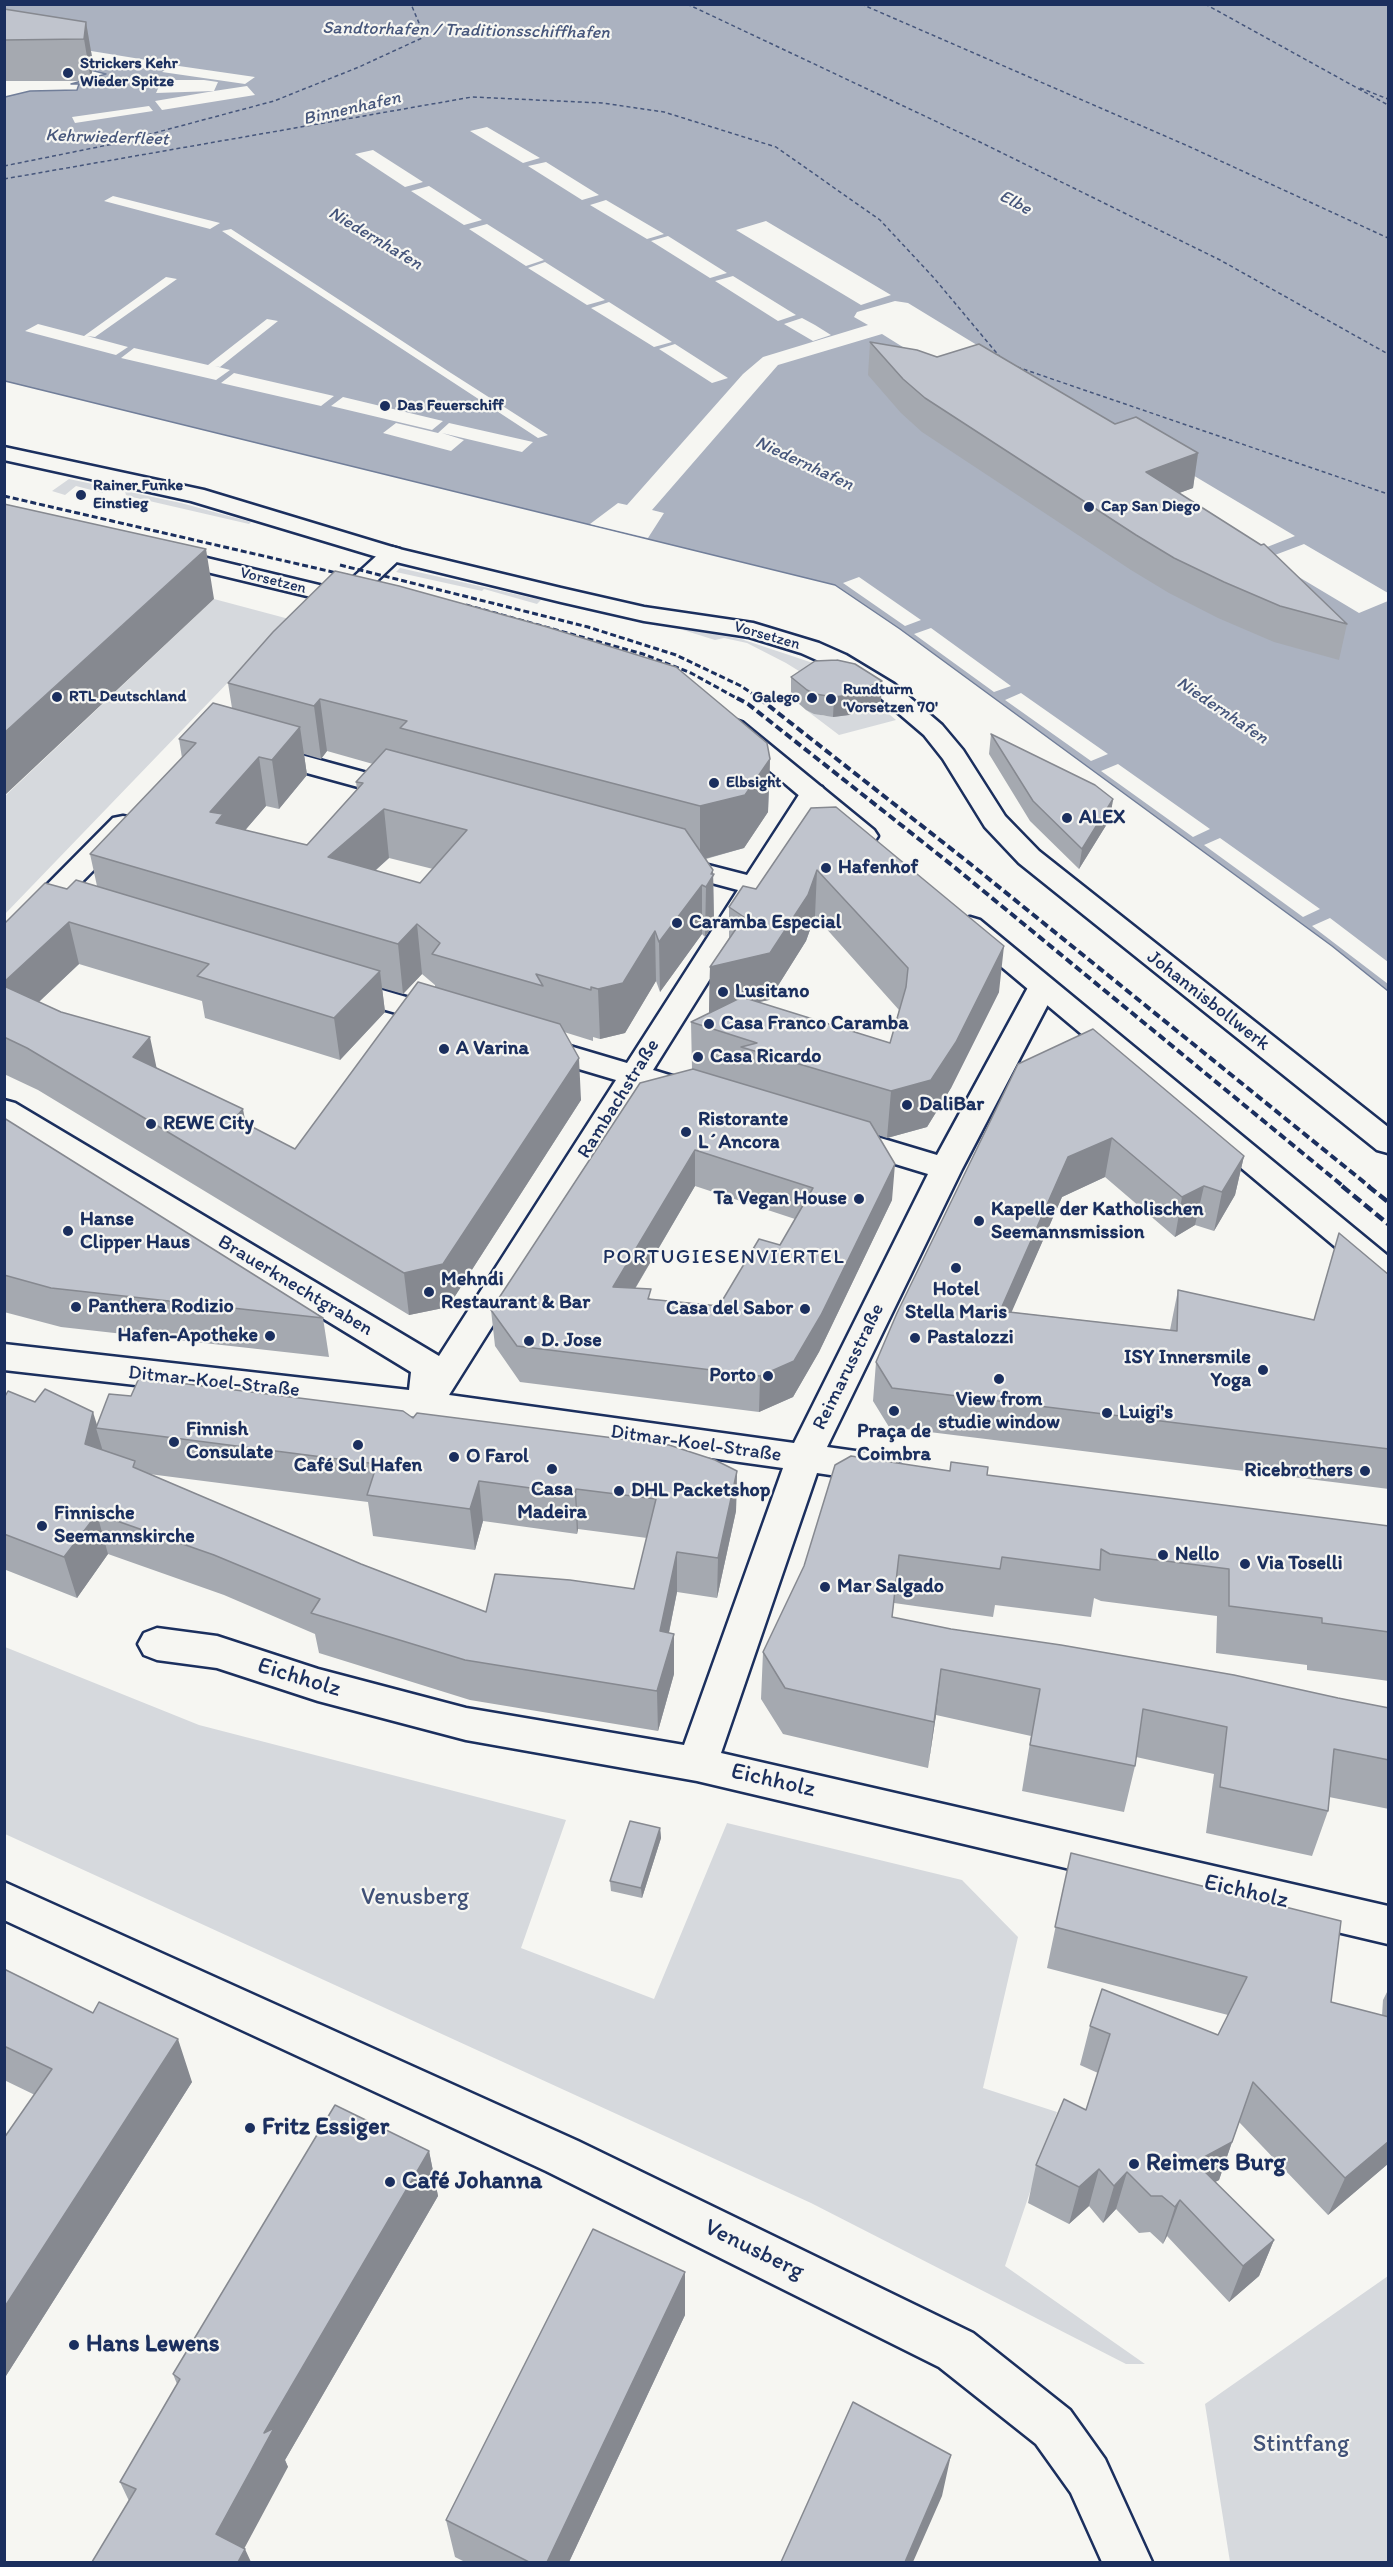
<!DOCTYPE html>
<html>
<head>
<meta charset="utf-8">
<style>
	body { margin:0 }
	#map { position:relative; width:1393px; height:2567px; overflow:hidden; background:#f6f6f2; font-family:Itim,sans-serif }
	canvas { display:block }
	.frame { position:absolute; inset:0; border:6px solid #1b2f5e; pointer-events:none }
</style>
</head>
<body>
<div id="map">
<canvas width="1393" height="2567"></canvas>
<div class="frame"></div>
</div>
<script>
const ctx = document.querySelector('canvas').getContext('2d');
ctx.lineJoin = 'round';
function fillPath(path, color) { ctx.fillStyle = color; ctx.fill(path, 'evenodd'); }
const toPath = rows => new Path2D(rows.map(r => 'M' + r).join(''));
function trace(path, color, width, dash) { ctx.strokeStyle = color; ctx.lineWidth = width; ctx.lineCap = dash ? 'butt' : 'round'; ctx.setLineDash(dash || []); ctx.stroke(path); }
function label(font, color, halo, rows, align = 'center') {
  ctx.font = font + ' Itim,sans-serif'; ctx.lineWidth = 4.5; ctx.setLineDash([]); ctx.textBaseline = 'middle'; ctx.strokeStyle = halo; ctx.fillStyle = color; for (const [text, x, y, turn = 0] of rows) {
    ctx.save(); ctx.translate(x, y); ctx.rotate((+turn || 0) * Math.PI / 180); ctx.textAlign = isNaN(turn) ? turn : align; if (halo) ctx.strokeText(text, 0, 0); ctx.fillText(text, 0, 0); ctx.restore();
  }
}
fillPath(toPath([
	[69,479,102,486,103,493,76,486,65,495,52,491],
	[125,491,181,503,251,522,249,524,132,497,126,495],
	[400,568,541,600,537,604,484,589,482,591,396,572],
	[214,599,289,619,5,914,5,796],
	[685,629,741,639,813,663,815,681,786,663,747,643,724,638,715,640,683,630],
	[864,693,896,720,839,735,806,710,824,716,849,715,863,706],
	[5,1647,199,1725,566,1820,521,1948,654,1999,727,1823,962,1880,1018,1937,983,2088,1057,2112,1005,2266,1145,2364,1126,2364,811,2203,5,1834],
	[1388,2276,1388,2562,1230,2562,1205,2404]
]), '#d6d9dd');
const water = toPath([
	[5,5,1388,5,1388,991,1332,946,900,629,835,585,5,381,5,97,30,91,77,90,79,84,71,84,106,74,5,48,5,5]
]);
fillPath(water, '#abb2c0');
trace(water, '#717e99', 1.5);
fillPath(toPath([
	[85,50,165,63,154,70,75,57],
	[172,65,255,77,245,84,162,72],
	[162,80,204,80,218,82,214,91,247,86,255,95,162,110,155,101,214,91,156,93],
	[149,106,153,111,75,123,72,117],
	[487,127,540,158,523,163,470,131],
	[373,150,423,182,405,187,355,154],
	[546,162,599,195,582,200,528,166],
	[429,186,482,220,464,225,411,191],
	[113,196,220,223,210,229,104,201],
	[606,200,664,234,647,239,590,205],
	[766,221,891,295,861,305,736,230],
	[487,224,544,260,526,266,469,229],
	[231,229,451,373,548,435,538,438,222,231],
	[668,236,727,273,710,278,651,241],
	[545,262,605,300,587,305,528,268],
	[733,276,796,315,778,321,715,281],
	[166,277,177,279,95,337,87,336,128,347,116,355,25,331,38,324,84,336],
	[895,301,908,303,1118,431,1066,449,882,334,778,365,652,510,664,513,648,538,590,524,618,503,627,505,743,374,763,357,868,325,854,317,857,312],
	[609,302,672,342,654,347,591,308],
	[802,318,815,325,831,335,813,341,784,324],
	[267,319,278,321,220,367,215,366,230,370,216,380,121,358,134,348,208,365],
	[675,344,728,378,712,383,659,349],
	[234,373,334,396,321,406,221,383],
	[343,397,443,421,432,430,331,406],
	[396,423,438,433,449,423,533,442,522,452,442,433,464,440,451,451,383,433],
	[1129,437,1295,536,1257,551,1091,451],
	[1304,544,1388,593,1388,601,1359,613,1267,558],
	[859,577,921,620,905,626,843,583],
	[931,628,1011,686,994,692,914,634],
	[1021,693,1108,754,1091,761,1005,700],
	[1118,764,1210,829,1193,837,1101,771],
	[1220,838,1320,909,1303,917,1204,845],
	[1330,918,1388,962,1388,984,1312,926]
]), '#f6f6f2');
trace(toPath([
	[687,4,984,144,1220,260,1388,354],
	[861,4,1188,146,1388,238],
	[1205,4,1388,105],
	[1360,88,1388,99],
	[4,166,113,144,274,101,359,67,422,38,424,35,411,4],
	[4,179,472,97,602,103,664,112,776,147,880,220,934,278,1000,357],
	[1017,367,1388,494]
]), '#46567b', 1.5, [4, 3]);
const street = toPath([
	[392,547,400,549,404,554,400,559,342,614,333,616,324,614,321,609,324,604,384,549,392,547],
	[261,744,411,785,415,791,411,797,402,799,252,758,248,752,252,746,261,744],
	[813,785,822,787,826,793,653,1070,705,1086,709,1093,705,1100,694,1103,642,1088,449,1395,794,1443,928,1174,836,1146,831,1139,836,1132,847,1128,937,1155,1032,980,1042,978,1052,980,1057,987,962,1169,827,1447,884,1455,897,1459,902,1469,897,1479,884,1483,817,1473,721,1753,1388,1906,1388,1944,697,1781,466,1740,318,1701,217,1668,157,1660,144,1655,138,1644,144,1633,157,1628,217,1636,318,1669,466,1708,684,1745,783,1468,425,1418,4,1370,4,1344,409,1390,411,1372,4,1124,4,1100,15,1103,439,1356,616,1080,525,1053,521,1046,525,1039,536,1036,627,1063,738,890,659,869,655,863,659,857,669,855,747,875,804,787,813,785],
	[123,816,133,818,136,824,133,830,14,951,4,954,4,928,113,818,123,816],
	[341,978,454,1011,459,1018,454,1025,444,1027,331,994,326,987,331,980,341,978],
	[4,1882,578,2141,973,2333,1070,2410,1105,2459,1152,2562,1102,2562,1071,2493,1036,2444,939,2367,546,2171,4,1920,4,1882]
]);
const secondary = toPath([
	[4,447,204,490,399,549,561,588,644,607,753,623,819,643,846,655,894,684,942,725,963,750,1005,816,1039,851,1388,1127,1388,1153,1377,1150,1019,863,985,827,943,759,924,735,876,694,828,665,801,653,749,637,644,621,561,602,384,559,191,501,4,460,4,447],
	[165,548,365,596,369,601,365,606,357,608,157,560,153,555,157,550,165,548],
	[733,719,742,722,874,830,878,836,874,842,864,844,854,842,724,732,720,727,724,722,733,719],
	[970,917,980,920,1388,1256,1388,1285,1376,1281,960,932,956,926,960,920,970,917]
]);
trace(street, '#1b2f5e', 5);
trace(secondary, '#1b2f5e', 5);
fillPath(street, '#f6f6f2');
fillPath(secondary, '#f6f6f2');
trace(toPath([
	[4,496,350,576],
	[340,565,588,627,676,655,741,686,762,700],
	[466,605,643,654,691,673,740,700]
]), '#1b2f5e', 3, [6, 3]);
trace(toPath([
	[737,698,748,704,953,866,1344,1187],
	[759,698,968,862,1370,1187]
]), '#1b2f5e', 4, [8, 4]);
trace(toPath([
	[1342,1186,1388,1224],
	[1368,1186,1388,1202]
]), '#1b2f5e', 4.5, [10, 4.5]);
fillPath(toPath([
	[4,9,86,22,93,63,91,81,4,81],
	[870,342,1115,424,1198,453,1193,488,1179,493,1347,624,1339,660,1274,642,1218,618,1169,593,1131,570,922,432,901,413,868,375],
	[791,677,881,701,849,715,833,717,814,714,806,710,791,697],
	[228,683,770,759,768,812,744,848,706,859,713,874,714,924,705,937,702,934,660,992,656,981,625,1033,600,1039,593,1037,593,1041,564,1032,581,1100,448,1307,409,1315,38,1090,4,1074,4,924,67,889,97,886,90,854,182,758,179,739,232,708],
	[327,751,373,764,356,782,357,789,307,845,245,830,266,806,279,809,307,775,304,754,321,759],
	[389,858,433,869,420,883,375,871],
	[79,964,202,1001,205,1018,340,1060,385,1012,382,988,403,994,422,974,435,985,435,987,295,1149,245,1123,157,1068,39,1002],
	[991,734,1113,799,1110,819,1079,869,1030,821,989,754],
	[811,808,999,992,951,1088,927,1127,887,1138,878,1135,892,1200,819,1352,793,1397,759,1412,520,1382,495,1346,491,1310,698,1071,692,1069,691,1022,709,1013,710,967,729,938,729,907,756,889],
	[815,916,899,1010,890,1043,758,1002,769,1000,806,941],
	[695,1186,795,1219,780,1245,719,1306,651,1299,635,1289],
	[1018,1064,1244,1156,1235,1195,1214,1231,1195,1225,1175,1237,1105,1177,1062,1197,1011,1312,1170,1330,1178,1290,1314,1320,1389,1275,1389,1489,889,1427,873,1401,876,1362],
	[4,1118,323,1318,329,1357,61,1327,4,1312],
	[131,1396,413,1418,737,1471,736,1511,717,1598,677,1592,669,1633,674,1674,658,1731,470,1700,319,1653,315,1634,224,1595,108,1554,77,1598,6,1570,4,1572,4,1398,97,1426],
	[149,1474,368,1502,373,1536,475,1550,483,1521,577,1534,578,1529,647,1538,634,1589,486,1612,361,1564],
	[950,1471,1389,1526,1389,1681,1307,1670,1307,1665,1216,1653,1217,1616,1101,1601,1094,1598,1091,1617,995,1605,993,1617,894,1603,892,1617,951,1629,1389,1708,1389,1809,1329,1797,1328,1811,1312,1856,1206,1833,1214,1774,1136,1757,1135,1766,1124,1812,1022,1791,1031,1736,936,1715,928,1768,783,1734,761,1699,763,1652],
	[660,1828,661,1838,642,1898,611,1891,610,1881],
	[1071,1853,1331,2002,1382,2016,1383,2000,1389,1988,1389,2163,1328,2215,1239,2122,1219,2180,1215,2182,1274,2240,1259,2276,1229,2302,1167,2236,1163,2244,1150,2232,1139,2233,1116,2209,1103,2223,1089,2206,1069,2224,1028,2203,1036,2165,1086,2110,1098,2073,1080,2065,1090,2026,1218,2035,1228,2015,1047,1968],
	[4,1969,192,2082,4,2379,4,2138,35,2095,4,2080],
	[429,2151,438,2196,285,2460,288,2467,129,2501,120,2482,177,2384,173,2374],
	[685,2272,685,2315,569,2562,465,2562,455,2557,446,2520]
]), '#a5a9b0');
fillPath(toPath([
	[86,22,93,63,91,81,84,39],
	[1198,453,1193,488,1141,507,1146,472],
	[206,549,214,599,4,796,4,733],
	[882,681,881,701,849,715,833,717,834,697],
	[320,699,327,751,321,759,314,706],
	[300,727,307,775,279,809,272,760],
	[259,757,266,806,229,849,210,812],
	[770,759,768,812,744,848,700,860,700,806],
	[1113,799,1110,819,1079,869,1082,849],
	[384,809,389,858,334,907,328,857],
	[713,870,714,924,705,937,706,887,711,874],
	[817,870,815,916,806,941,769,1000,709,1013,710,967],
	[702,885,702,934,660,992,659,942],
	[69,922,79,964,12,1027,4,998,4,982],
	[417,924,422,974,403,994,398,944],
	[655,931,656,981,625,1033,600,1039,598,989],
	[1004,946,999,992,951,1088,927,1127,887,1138,891,1091],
	[380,971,385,1012,340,1060,334,1018],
	[150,1037,159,1079,133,1057],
	[579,1058,581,1100,448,1307,409,1315,404,1273],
	[243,1109,251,1151,235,1118],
	[1112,1138,1105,1177,1062,1197,995,1350,1000,1311,1068,1157],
	[695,1150,695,1186,614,1324,613,1287],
	[1244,1156,1235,1195,1214,1231,1222,1192],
	[895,1164,892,1200,819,1352,793,1397,759,1412,760,1376],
	[1204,1186,1195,1225,1175,1237,1182,1197],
	[93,1412,98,1428,96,1428,104,1455,85,1444],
	[737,1471,736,1511,717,1598,718,1558],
	[479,1481,483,1521,475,1550,470,1509],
	[576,1489,578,1529,577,1534,575,1494],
	[97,1514,108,1554,77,1598,64,1557],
	[677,1552,677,1592,661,1671,660,1631],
	[674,1634,674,1674,658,1731,657,1691],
	[941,1669,936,1715,928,1768,934,1722],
	[660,1828,661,1838,642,1898,641,1888],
	[178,2039,192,2082,4,2379,4,2308],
	[1389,2141,1389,2163,1328,2215,1345,2178],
	[1232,2142,1219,2180,1182,2199,1195,2162],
	[429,2151,438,2196,285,2460,288,2467,237,2562,216,2534,264,2433],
	[1099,2169,1089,2206,1069,2224,1079,2187],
	[1127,2172,1116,2209,1103,2223,1114,2186],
	[1180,2200,1167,2236,1163,2244,1175,2207],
	[1274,2240,1259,2276,1229,2302,1243,2266],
	[685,2272,685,2315,569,2562,547,2562],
	[951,2455,942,2496,913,2562,905,2562],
	[245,2549,251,2562,238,2562]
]), '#868990');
const building = toPath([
	[4,9,86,22,84,39,4,40,4,9],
	[870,342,917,350,937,357,979,344,1115,424,1136,417,1198,453,1146,472,1261,545,1264,544,1347,624,1280,606,1224,582,1174,558,1136,535,925,398,903,379,870,342],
	[4,504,206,549,4,733,4,504],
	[335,571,399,586,547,627,676,667,767,743,770,759,745,795,700,806,400,728,407,721,320,699,314,706,228,683,273,632,335,571],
	[837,660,855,664,882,681,850,695,834,697,815,694,807,690,791,677,815,661,837,660],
	[213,703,300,727,272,760,259,757,210,812,223,814,216,823,307,845,363,783,356,782,386,749,685,829,713,870,711,874,714,874,706,887,702,885,659,942,655,931,623,983,598,989,591,987,591,990,536,974,543,986,432,954,440,943,417,924,398,944,90,854,196,743,179,739,213,703],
	[384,809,467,830,420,883,328,857,384,809],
	[991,734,1095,785,1113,799,1082,849,1033,801,991,734],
	[836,807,1004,946,956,1042,931,1080,891,1091,741,1047,757,1043,691,1022,742,997,890,1043,906,987,908,968,817,870,808,895,770,953,710,967,744,917,729,907,743,886,756,889,811,808,836,807],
	[76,880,380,971,334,1018,197,976,209,964,69,922,4,982,4,924,45,883,67,889,76,880],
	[418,982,560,1024,579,1058,443,1264,404,1273,27,1048,4,1037,4,986,61,1012,150,1037,133,1057,243,1109,235,1118,295,1149,418,982],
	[1093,1029,1244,1156,1222,1192,1204,1186,1182,1197,1112,1138,1068,1157,1000,1311,1177,1331,1178,1290,1314,1320,1339,1233,1389,1275,1389,1449,892,1388,876,1362,897,1313,1018,1064,1093,1029],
	[693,1069,870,1122,895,1164,821,1315,794,1361,760,1376,517,1346,491,1310,640,1083,693,1069],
	[695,1150,813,1188,780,1245,759,1239,719,1306,648,1299,651,1289,613,1287,695,1150],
	[4,1118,323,1318,51,1288,4,1275,4,1118],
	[139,1378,403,1411,413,1418,417,1413,669,1445,715,1460,737,1471,718,1558,677,1552,660,1631,674,1634,657,1691,465,1660,311,1613,320,1599,214,1555,97,1514,64,1557,4,1534,4,1398,8,1391,35,1402,45,1389,93,1412,85,1444,135,1461,133,1467,361,1564,486,1612,495,1574,570,1580,634,1589,656,1499,576,1489,575,1494,479,1481,470,1509,367,1495,377,1464,96,1428,109,1394,131,1396,139,1378],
	[851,1456,950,1471,951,1462,988,1467,987,1475,1389,1526,1389,1632,1322,1623,1322,1618,1229,1606,1229,1569,1110,1554,1101,1549,1100,1570,1002,1557,1000,1569,899,1555,892,1617,951,1629,1061,1645,1234,1675,1338,1698,1389,1708,1389,1760,1334,1749,1328,1811,1220,1787,1227,1727,1143,1709,1135,1766,1030,1745,1040,1689,941,1669,934,1722,785,1688,763,1652,804,1566,835,1465,851,1456],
	[630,1821,660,1828,641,1888,610,1881,630,1821],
	[1071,1853,1341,1921,1331,2002,1389,2017,1389,2141,1345,2178,1253,2082,1232,2142,1195,2162,1274,2240,1243,2266,1180,2200,1175,2207,1162,2196,1151,2196,1127,2172,1114,2186,1099,2169,1079,2187,1036,2165,1064,2099,1086,2110,1110,2034,1090,2026,1102,1989,1218,2035,1247,1977,1055,1927,1071,1853],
	[4,1969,93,2013,99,2002,178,2039,4,2308,4,2138,52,2069,4,2046,4,1969],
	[335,2105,429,2151,264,2433,274,2428,216,2534,245,2549,238,2562,92,2562,136,2489,120,2482,180,2379,173,2374,335,2105],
	[593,2229,685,2272,547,2562,529,2562,446,2520,593,2229],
	[853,2402,951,2455,905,2562,781,2562,853,2402]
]);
fillPath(building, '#c0c4cd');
trace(building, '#868990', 1.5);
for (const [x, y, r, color] of [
	[68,73,6,"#1b2f5e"],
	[385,406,6,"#1b2f5e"],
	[81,495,6,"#1b2f5e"],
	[1089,507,6,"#1b2f5e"],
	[57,697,6,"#1b2f5e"],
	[812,698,6,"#1b2f5e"],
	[831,699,6,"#1b2f5e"],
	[714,783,6,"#1b2f5e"],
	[1067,818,6,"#1b2f5e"],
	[826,868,6,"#1b2f5e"],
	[677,923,6,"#1b2f5e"],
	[723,992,6,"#1b2f5e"],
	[709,1024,6,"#1b2f5e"],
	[444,1049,6,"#1b2f5e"],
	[698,1057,6,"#1b2f5e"],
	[907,1105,6,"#1b2f5e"],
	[151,1124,6,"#1b2f5e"],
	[686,1132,6,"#1b2f5e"],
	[859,1199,6,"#1b2f5e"],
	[979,1221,6,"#1b2f5e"],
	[68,1231,6,"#1b2f5e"],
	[956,1268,6,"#1b2f5e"],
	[429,1292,6,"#1b2f5e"],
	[76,1307,6,"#1b2f5e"],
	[805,1309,6,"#1b2f5e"],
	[270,1336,6,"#1b2f5e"],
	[915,1338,6,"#1b2f5e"],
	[529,1341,6,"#1b2f5e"],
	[1263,1370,6,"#1b2f5e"],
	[768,1376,6,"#1b2f5e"],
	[999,1379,6,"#1b2f5e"],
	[894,1411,6,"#1b2f5e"],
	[1107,1413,6,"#1b2f5e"],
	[174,1442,6,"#1b2f5e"],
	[358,1445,6,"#1b2f5e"],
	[454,1457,6,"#1b2f5e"],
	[552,1469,6,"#1b2f5e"],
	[1365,1471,6,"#1b2f5e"],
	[619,1491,6,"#1b2f5e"],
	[42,1526,6,"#1b2f5e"],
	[1163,1555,6,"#1b2f5e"],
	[1245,1564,6,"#1b2f5e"],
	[825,1587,6,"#1b2f5e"],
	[250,2128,6,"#1b2f5e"],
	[1134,2164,6,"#1b2f5e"],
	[390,2182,6,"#1b2f5e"],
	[74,2345,6,"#1b2f5e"]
]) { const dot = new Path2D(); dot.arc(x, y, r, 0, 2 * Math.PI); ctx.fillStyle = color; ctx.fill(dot); trace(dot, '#f6f6f2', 2); }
label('bold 16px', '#1b2f5e', '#f6f6f2', [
	["Strickers Kehr",80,64],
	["Wieder Spitze",80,82],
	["Das Feuerschiff",397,406],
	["Rainer Funke",93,486],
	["Einstieg",93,504],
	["Cap San Diego",1101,507],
	["Rundturm",843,690],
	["'Vorsetzen 70'",843,708],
	["RTL Deutschland",69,697],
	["Galego",800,698,"right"],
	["Elbsight",726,783]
], 'left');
label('16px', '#1b2f5e', '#f6f6f2', [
	["Vorsetzen",273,581,14],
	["Vorsetzen",767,636,16]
]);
label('italic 18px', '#46567b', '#f6f6f2', [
	["Sandtorhafen / Traditionsschiffhafen",466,31,1],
	["Binnenhafen",352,109,-13],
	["Kehrwiederfleet",107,138,2],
	["Elbe",1015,203,28],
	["Niedernhafen",375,239,31],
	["Niedernhafen",804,464,25],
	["Niedernhafen",1222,711,34]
]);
label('bold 20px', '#1b2f5e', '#f6f6f2', [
	["ALEX",1079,818],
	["Hafenhof",838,868],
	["Caramba Especial",689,923],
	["Lusitano",735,992],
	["Casa Franco Caramba",721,1024],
	["A Varina",456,1049],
	["Casa Ricardo",710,1057],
	["DaliBar",919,1105],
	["Ristorante",698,1120],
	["L´Ancora",698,1143],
	["REWE City",163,1124],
	["Ta Vegan House",847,1199,"right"],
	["Kapelle der Katholischen",991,1210],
	["Seemannsmission",991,1233],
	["Hanse",80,1220],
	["Clipper Haus",80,1243],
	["Mehndi",441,1280],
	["Restaurant & Bar",441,1303],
	["Hotel",956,1290,"center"],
	["Stella Maris",956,1313,"center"],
	["Panthera Rodizio",88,1307],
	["Casa del Sabor",793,1309,"right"],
	["Hafen-Apotheke",258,1336,"right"],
	["Pastalozzi",927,1338],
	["D. Jose",541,1341],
	["ISY Innersmile",1251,1358,"right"],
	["Yoga",1251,1381,"right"],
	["Porto",756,1376,"right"],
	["View from",999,1400,"center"],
	["studie window",999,1423,"center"],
	["Luigi's",1119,1413],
	["Finnish",186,1430],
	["Consulate",186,1453],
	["Praça de",894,1432,"center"],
	["Coimbra",894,1455,"center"],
	["O Farol",466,1457],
	["Café Sul Hafen",358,1466,"center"],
	["Ricebrothers",1353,1471,"right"],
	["Casa",552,1490,"center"],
	["Madeira",552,1513,"center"],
	["DHL Packetshop",631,1491],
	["Finnische",54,1514],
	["Seemannskirche",54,1537],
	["Nello",1175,1555],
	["Via Toselli",1257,1564],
	["Mar Salgado",837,1587]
], 'left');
label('20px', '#1b2f5e', '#f6f6f2', [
	["Johannisbollwerk",1208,1001,38],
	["Rambachstraße",619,1099,-58],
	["Brauerknechtgraben",295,1286,31],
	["Reimarusstraße",849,1367,-64],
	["Ditmar-Koel-Straße",214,1382,6],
	["Ditmar-Koel-Straße",696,1444,8]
]);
ctx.letterSpacing = '1.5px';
label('21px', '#1b2f5e', '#f6f6f2', [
	["PORTUGIESENVIERTEL",724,1258]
]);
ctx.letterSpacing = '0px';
label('24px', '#1b2f5e', '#f6f6f2', [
	["Eichholz",299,1678,17],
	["Eichholz",773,1781,13],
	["Eichholz",1246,1892,13],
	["Venusberg",754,2250,26]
]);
label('24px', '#405177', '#f6f6f2', [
	["Venusberg",415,1898],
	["Stintfang",1301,2445]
]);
label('bold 24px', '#1b2f5e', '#f6f6f2', [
	["Fritz Essiger",262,2128],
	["Reimers Burg",1146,2164],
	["Café Johanna",402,2182],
	["Hans Lewens",86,2345]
], 'left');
</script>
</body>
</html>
